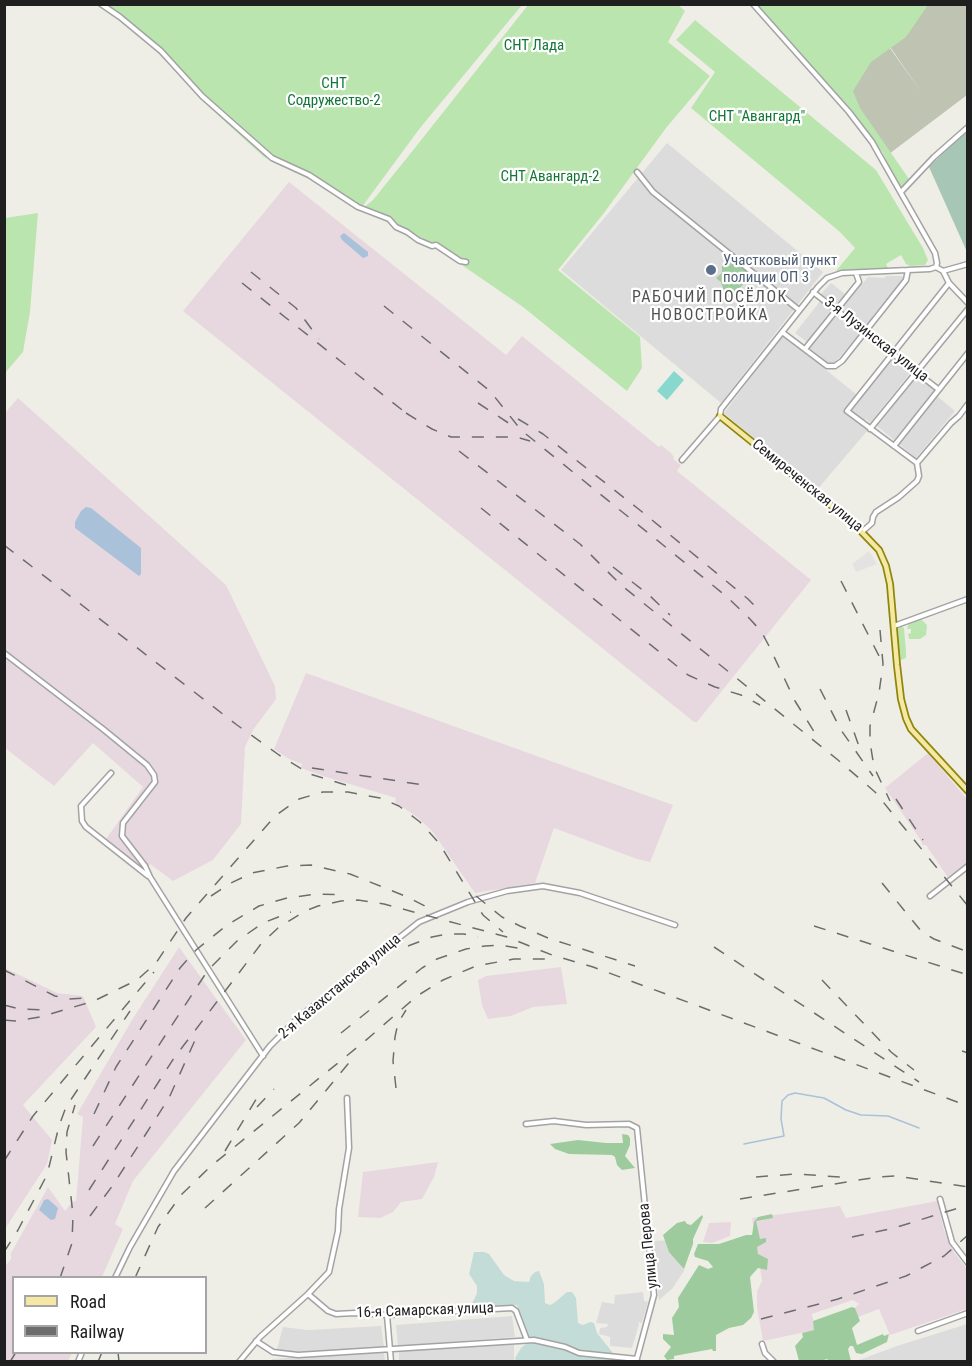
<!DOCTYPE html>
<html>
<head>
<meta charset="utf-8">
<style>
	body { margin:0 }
	#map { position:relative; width:972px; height:1366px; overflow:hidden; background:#efeee6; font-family:"Roboto Condensed",sans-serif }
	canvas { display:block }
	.frame { position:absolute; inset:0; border:6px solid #1f1f1f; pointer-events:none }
	.legend { position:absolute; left:12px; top:1276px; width:195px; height:78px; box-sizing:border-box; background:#fff; border:2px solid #a5a5a5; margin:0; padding:8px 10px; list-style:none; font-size:18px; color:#1f1f1f }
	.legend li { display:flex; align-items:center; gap:12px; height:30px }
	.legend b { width:30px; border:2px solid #a5a5a5 }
</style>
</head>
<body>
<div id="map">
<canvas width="972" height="1366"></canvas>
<div class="frame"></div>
<ul class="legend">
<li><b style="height:8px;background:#f5e8a4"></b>Road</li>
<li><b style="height:8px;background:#6d6d6d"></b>Railway</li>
</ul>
</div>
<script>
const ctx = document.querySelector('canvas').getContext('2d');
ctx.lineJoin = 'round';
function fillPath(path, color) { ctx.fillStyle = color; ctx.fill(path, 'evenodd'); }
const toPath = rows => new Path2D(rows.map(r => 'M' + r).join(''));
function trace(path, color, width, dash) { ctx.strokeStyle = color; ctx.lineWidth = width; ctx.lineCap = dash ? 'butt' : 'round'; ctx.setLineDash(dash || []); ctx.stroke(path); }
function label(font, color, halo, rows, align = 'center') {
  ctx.font = font + ' "Roboto Condensed",sans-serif'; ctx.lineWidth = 4.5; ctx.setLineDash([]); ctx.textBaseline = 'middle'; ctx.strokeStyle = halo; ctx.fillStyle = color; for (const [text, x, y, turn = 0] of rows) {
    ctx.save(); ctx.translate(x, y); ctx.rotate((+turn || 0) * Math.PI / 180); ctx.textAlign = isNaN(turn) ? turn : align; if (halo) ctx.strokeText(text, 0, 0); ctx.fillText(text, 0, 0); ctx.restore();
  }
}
fillPath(toPath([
	[667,143,823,272,721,403,561,270],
	[886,276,902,276,904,278,875,313,865,330,840,310,868,277,884,278],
	[831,283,845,294,836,306,821,294],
	[821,300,833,309,807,342,795,333],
	[837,313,861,332,832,366,809,348],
	[783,335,857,395,844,410,868,430,816,491,724,413],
	[895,356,911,372,870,423,866,419,864,422,851,410],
	[918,375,936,389,894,440,877,426],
	[937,396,955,411,916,458,899,444],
	[676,1240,684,1271,672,1289,659,1300,652,1241],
	[643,1292,644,1301,648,1302,642,1323,638,1322,639,1324,632,1348,610,1346,610,1337,599,1334,600,1328,607,1327,608,1324,596,1323,602,1302,614,1304,615,1295],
	[512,1316,515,1337,398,1346,396,1325],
	[967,1324,967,1361,856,1361,897,1346],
	[381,1326,384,1347,300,1353,277,1349,283,1327,308,1330],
	[514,1342,514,1361,399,1361,399,1351],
	[384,1352,385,1361,272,1361,272,1359]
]), '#dddcdc');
fillPath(toPath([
	[289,182,506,355,522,336,659,447,661,445,671,453,674,457,673,459,681,465,677,471,811,580,697,722,694,722,183,311],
	[18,398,226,585,275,686,276,699,253,730,245,747,241,824,213,860,173,881,150,864,149,866,146,865,143,868,106,839,143,787,93,743,54,786,5,748,4,414],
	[306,673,673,805,650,862,637,859,554,828,535,883,475,893,432,831,417,817,395,802,396,798,323,776,301,768,302,764,289,759,274,749],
	[928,753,967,799,967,864,949,879,926,845,923,845,918,836,885,788],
	[179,947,246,1040,133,1181,115,1224,123,1229,102,1277,14,1278,14,1352,72,1353,68,1361,5,1361,4,1263,7,1264,11,1259,11,1253,48,1187,65,1211,72,1202,76,1201,83,1117,77,1114,132,1020],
	[561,967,567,1004,533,1007,511,1016,488,1019,482,1005,478,980,486,976],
	[5,968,57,993,83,996,96,1027,23,1105,52,1140,47,1164,5,1229],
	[438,1162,434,1177,422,1199,401,1202,393,1212,380,1218,358,1217,363,1172],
	[937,1201,944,1230,954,1252,967,1269,967,1309,890,1335,879,1309,858,1317,855,1308,859,1304,853,1300,812,1314,815,1330,763,1341,757,1307,757,1291,762,1281,752,1218,840,1206,846,1218],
	[731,1222,730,1236,712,1243,703,1242,709,1223]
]), '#e7d8e0');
fillPath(toPath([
	[861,5,967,5,967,95,889,154,822,69,872,23,922,93]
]), '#bec3b2');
fillPath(toPath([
	[677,4,685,11,668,42,710,76,666,128,604,213,558,270,640,337,642,368,627,391,523,307,421,237,418,240,363,208,373,200,414,149,528,5],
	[96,5,522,5,420,128,359,211,309,179,264,157,200,99,179,74,130,25],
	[757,5,928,5,906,37,871,62,853,91,860,108,909,179,909,183,903,187,899,187,883,153,872,138],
	[695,20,876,170,923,248,928,260,925,265,910,266,906,264,901,255,886,264,888,268,836,271,855,248,840,232,691,108,715,72,676,40],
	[38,213,30,312,23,352,5,373,5,218],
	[921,619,927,625,926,635,920,639,909,639,908,634,911,633,911,629,907,629,908,625,911,622],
	[900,626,904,628,906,651,906,658,901,660,899,658,896,631]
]), '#bbe5af');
fillPath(toPath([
	[725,253,728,254,749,273,745,282,736,292,731,294,729,299,726,297,721,282,716,278,722,273,722,266,727,261,722,255],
	[622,1134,628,1135,630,1138,630,1145,625,1156,635,1168,622,1170,617,1165,615,1157,612,1155,569,1154,555,1149,550,1144,578,1140,606,1143,623,1143],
	[772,1214,773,1218,756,1221,760,1239,766,1238,766,1242,757,1247,758,1254,768,1259,767,1270,758,1268,750,1277,754,1312,751,1318,743,1325,729,1328,716,1335,716,1351,713,1351,712,1349,674,1356,674,1359,667,1360,664,1356,671,1347,663,1339,663,1334,674,1335,672,1318,679,1307,678,1298,699,1265,708,1269,713,1267,708,1261,695,1257,694,1254,698,1244,719,1244,746,1235,752,1235,754,1222,758,1217],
	[702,1215,703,1217,693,1239,693,1244,684,1269,669,1252,663,1235,677,1223,685,1221,687,1224,691,1225],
	[852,1307,855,1308,860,1321,852,1328,857,1345,883,1334,884,1336,889,1334,887,1342,862,1354,856,1353,853,1346,850,1346,848,1349,851,1361,829,1361,827,1359,820,1361,799,1361,795,1346,803,1337,802,1333,814,1330,813,1321]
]), '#9ecb9d');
fillPath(toPath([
	[474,1252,484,1252,489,1254,504,1275,514,1281,529,1282,531,1276,535,1272,539,1271,544,1284,545,1303,550,1305,554,1303,567,1292,572,1292,576,1298,578,1323,583,1325,590,1322,594,1323,597,1333,613,1353,613,1361,516,1361,515,1358,521,1348,526,1344,528,1338,517,1305,474,1307,472,1304,477,1293,477,1286,469,1274]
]), '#c4dcd7');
fillPath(toPath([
	[967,130,967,252,929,167]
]), '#a8c6b5');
fillPath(toPath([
	[674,371,684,380,667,400,657,391]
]), '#89d8cf');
fillPath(toPath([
	[869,551,877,564,856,572,852,564]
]), '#e3e3e3');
fillPath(toPath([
	[344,233,368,252,368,256,363,258,342,240,340,236],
	[86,507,91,508,141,548,141,574,139,576,75,528,75,522,81,511],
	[48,1199,58,1208,55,1219,51,1220,39,1210,44,1200]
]), '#a9c1d9');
trace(toPath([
	[744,1144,784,1136,781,1119,782,1101,788,1095,795,1093,824,1098,846,1110,861,1115,888,1116,919,1128]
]), '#a9c1d9', 1.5);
const minor = toPath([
	[101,4,120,17,161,51,202,96,272,158,309,175,358,207,389,219,396,227,407,232,418,240,432,246,436,245,460,261,466,262],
	[637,172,653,192,799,310],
	[901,192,934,157,968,127],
	[936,267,943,271,949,283,968,303],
	[943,271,968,264],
	[813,292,938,389],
	[782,332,827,366,835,366,842,361,906,280,908,270],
	[805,349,859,282,856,273],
	[870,429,968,309],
	[894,446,968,353],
	[682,460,720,416,721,409,818,287,827,278,842,273,930,269,936,267,937,263,935,253,872,142,849,112,753,4],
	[917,463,847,411,949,283],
	[917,463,951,423,959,416,968,404],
	[863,531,872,523,873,517,876,512,899,497,917,481,919,476,917,463],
	[894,626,968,599],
	[4,653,103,729,147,765,154,775,155,782,123,823,122,836,145,866,150,877,263,1056],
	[111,773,81,806,82,821,86,827,148,876],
	[930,896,968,866],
	[526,1124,554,1121,586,1125,629,1124,637,1128,654,1295,636,1362],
	[940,1199,952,1242,968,1263],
	[115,1278,130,1247,174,1171,270,1046,298,1018,419,922,468,902,507,891,543,886,580,893,675,925],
	[308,1294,328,1311,336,1314,355,1313,387,1315,512,1308,516,1311,527,1340],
	[387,1315,391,1362],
	[918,1331,968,1313],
	[256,1341,273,1352,298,1355,534,1340,565,1347,579,1353,637,1359],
	[762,1344,765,1353,774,1362],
	[78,1362,82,1352],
	[239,1362,260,1337,308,1294,329,1272,338,1231,339,1209,349,1148,347,1098]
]);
const major = toPath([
	[720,416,854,524,879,550,886,566,890,584,897,665,901,699,906,718,911,729,968,791]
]);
trace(minor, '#a3a3a3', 7);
trace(major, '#8f870b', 8);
trace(minor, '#fff', 4);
trace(major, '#f5e8a4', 4.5);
trace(toPath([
	[251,272,296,308,319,339],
	[242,283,411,417],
	[384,306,490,391,521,430,726,596,748,617,761,631,769,646,795,701,818,738],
	[478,403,510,424],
	[406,413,432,429,451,437,516,437,530,441],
	[518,419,543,434,641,511,748,599,761,612],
	[459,451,580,544,621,585,838,760,875,792,968,906],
	[481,508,688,675,715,687,741,695,760,705],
	[4,545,237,725,279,755,310,774,349,786],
	[613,567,649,595,670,615],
	[841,581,879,656],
	[880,630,883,664,879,693,870,726,870,742,874,767,890,801],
	[820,689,841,730,873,776],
	[846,710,860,749],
	[312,768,424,785],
	[896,799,923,840],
	[882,883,921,931,934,939,968,952],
	[211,896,231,883,252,873,287,866,311,865,350,874,405,896,435,911],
	[476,896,502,917,520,926,548,938,635,966],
	[814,926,968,975],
	[408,946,432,937,448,934,464,934,478,937],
	[714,947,919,1082],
	[4,970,55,996,69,999,87,998],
	[822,980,891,1052,914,1070],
	[4,1005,20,1009,46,1010],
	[4,1020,15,1021,40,1017,94,1001,137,980,156,963,186,918,275,816,299,799,323,792,348,792,380,798,399,806,420,822,439,843,483,915,503,932],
	[341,1033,422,968,437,959,466,949,485,946,500,945,523,949],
	[962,1051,968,1053],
	[396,1088,393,1061,395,1037,398,1023,406,1010],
	[257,1107,274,1089],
	[94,1114,116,1067,180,968,196,950,227,925,259,906,287,898,317,894,346,895],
	[93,1146,208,970,237,941,263,923,291,912],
	[225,1151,261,1091],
	[4,1161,33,1116,154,972],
	[756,1177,796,1174,840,1177],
	[89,1190,174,1058,261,944,278,928,305,911,318,906,341,901,358,900,384,904,507,937,552,955,593,967,968,1106],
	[740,1199,878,1177,896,1176,968,1187],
	[205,1208,299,1123,353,1058],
	[90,1216,113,1185,169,1098,196,1038],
	[852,1237,894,1228,968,1205],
	[4,1252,18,1230,47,1175,59,1126,66,1107,130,1011],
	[60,1278,72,1243,73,1215,66,1152,67,1132,75,1105],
	[135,1278,158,1227,182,1194,211,1166,365,1041,417,996,443,980,476,966,514,959,553,959],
	[761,1319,838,1299,906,1276,944,1256,968,1235],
	[118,1352,119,1362],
	[10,1362,16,1352],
	[98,1362,102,1352]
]), '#6d6d6d', 1.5, [12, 12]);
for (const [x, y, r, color] of [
	[711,270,6,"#5c6f8a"]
]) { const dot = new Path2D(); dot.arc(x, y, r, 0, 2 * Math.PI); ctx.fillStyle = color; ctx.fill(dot); trace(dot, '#fff', 2); }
label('15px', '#137637', '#fff', [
	["СНТ Лада",534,46],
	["СНТ",334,84],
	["Содружество-2",334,101],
	["СНТ \"Авангард\"",757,117],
	["СНТ Авангард-2",550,177]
]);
label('15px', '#4e5e75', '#fff', [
	["Участковый пункт",723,261],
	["полиции ОП 3",723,278]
], 'left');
label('15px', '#1f1f1f', '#fff', [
	["3-я Лузинская улица",876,340,38],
	["Семиреченская улица",807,486,39],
	["2-я Казахстанская улица",340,987,-40],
	["улица Перова",649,1246,-96],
	["16-я Самарская улица",425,1311,-2]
]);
ctx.letterSpacing = '1.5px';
label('16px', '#525252', '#fff', [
	["РАБОЧИЙ ПОСЁЛОК",710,298],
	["НОВОСТРОЙКА",710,316]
]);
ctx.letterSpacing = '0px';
</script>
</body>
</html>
